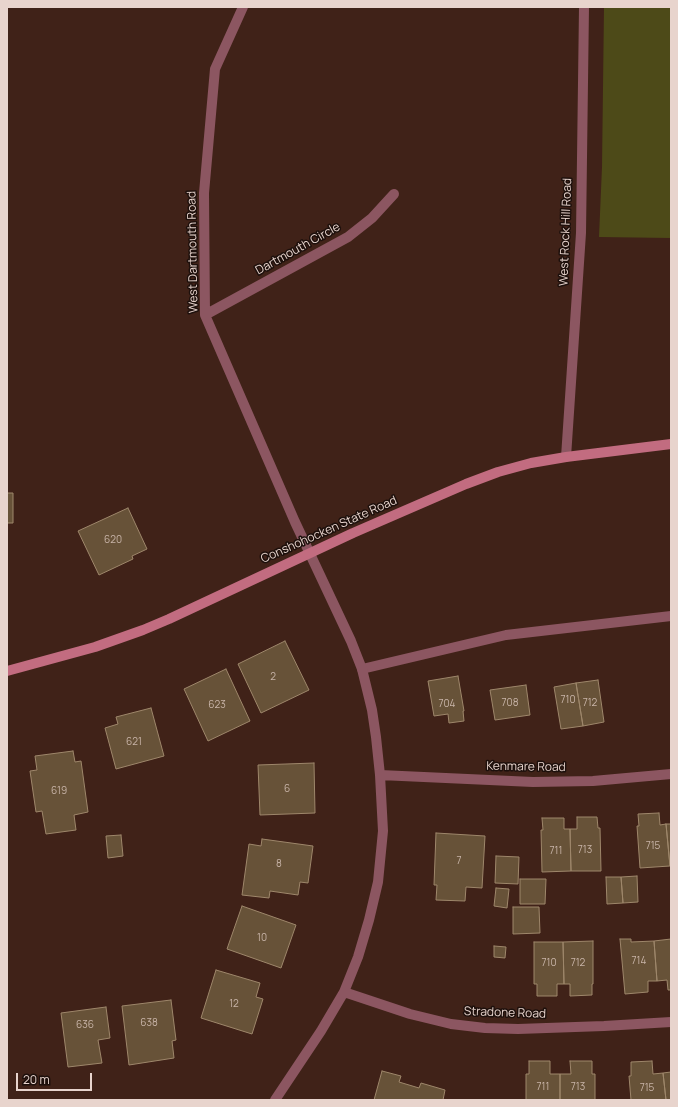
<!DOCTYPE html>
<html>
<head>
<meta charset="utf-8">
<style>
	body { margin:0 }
	#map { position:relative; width:678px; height:1107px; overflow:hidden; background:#402218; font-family:Manrope,sans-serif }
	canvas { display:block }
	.frame { position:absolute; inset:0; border:8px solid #e8d4cd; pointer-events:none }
	.scale { position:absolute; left:16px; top:1073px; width:76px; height:18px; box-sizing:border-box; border:2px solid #e8d4cd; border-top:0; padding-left:5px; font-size:12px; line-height:14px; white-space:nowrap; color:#e8d4cd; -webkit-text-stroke:3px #1d100c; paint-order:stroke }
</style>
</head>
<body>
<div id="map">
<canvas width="678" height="1107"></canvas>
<div class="frame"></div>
<div class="scale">20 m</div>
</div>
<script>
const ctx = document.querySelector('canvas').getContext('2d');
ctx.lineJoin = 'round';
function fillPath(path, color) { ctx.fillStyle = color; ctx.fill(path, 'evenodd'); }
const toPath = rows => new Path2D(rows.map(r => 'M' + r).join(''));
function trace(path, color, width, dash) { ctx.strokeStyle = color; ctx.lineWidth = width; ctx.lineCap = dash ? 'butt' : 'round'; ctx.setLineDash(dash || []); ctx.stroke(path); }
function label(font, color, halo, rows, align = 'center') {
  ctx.font = font + ' Manrope,sans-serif'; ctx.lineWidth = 3; ctx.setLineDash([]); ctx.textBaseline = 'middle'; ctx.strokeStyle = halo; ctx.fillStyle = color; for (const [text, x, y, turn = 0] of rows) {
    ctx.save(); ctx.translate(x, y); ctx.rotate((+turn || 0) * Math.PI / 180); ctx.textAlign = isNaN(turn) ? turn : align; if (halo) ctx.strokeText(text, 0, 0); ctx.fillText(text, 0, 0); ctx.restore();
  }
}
fillPath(toPath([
	[604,7,671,7,671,238,599,237,602,167]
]), '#4d4a18');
const building = toPath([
	[7,493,13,493,13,523,7,523,7,493],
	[128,508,147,549,132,556,133,559,99,575,78,531,128,508],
	[285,641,309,690,261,713,238,664,285,641],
	[226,669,250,721,208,741,184,689,226,669],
	[458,676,464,711,463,711,464,721,449,723,448,714,434,716,428,681,458,676],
	[598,680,604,722,583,726,576,683,598,680],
	[576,683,583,726,561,729,554,687,576,683],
	[526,685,530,715,495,720,490,690,526,685],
	[151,708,164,756,116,769,105,728,118,724,116,717,151,708],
	[73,751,75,762,81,761,88,812,74,815,76,830,46,834,42,811,36,812,30,771,37,770,35,756,73,751],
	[314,763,315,813,260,815,258,765,314,763],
	[659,813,660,825,666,824,670,866,640,868,637,826,639,826,638,814,659,813],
	[577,817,597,817,598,828,600,828,601,871,571,871,570,829,577,829,577,817],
	[542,818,564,818,564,829,570,829,571,871,542,872,541,830,543,830,542,818],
	[666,824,671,824,671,866,670,866,666,824],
	[436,833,485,836,482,888,466,887,465,901,436,900,437,885,434,885,436,833],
	[121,835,123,856,108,858,106,836,121,835],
	[262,839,313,846,308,883,300,882,298,895,270,891,269,898,242,895,249,844,261,846,262,839],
	[496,856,519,857,518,884,495,883,496,856],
	[637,876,638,902,623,903,621,877,637,876],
	[606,877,621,877,623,903,607,904,606,877],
	[520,879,546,879,545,904,520,904,520,879],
	[496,888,509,889,507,908,494,906,496,888],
	[242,906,296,925,281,968,227,949,242,906],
	[513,907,539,907,540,933,513,934,513,907],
	[620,939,631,939,631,942,654,941,657,981,648,981,648,992,625,994,620,939],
	[671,939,671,990,668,990,667,980,657,981,654,941,671,939],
	[593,941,593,984,592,984,592,995,570,996,570,984,564,984,563,942,593,941],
	[534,942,563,942,564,984,557,984,557,996,537,996,537,984,534,984,534,942],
	[494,946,506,947,505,958,494,957,494,946],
	[216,970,260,983,256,997,263,999,252,1034,201,1018,216,970],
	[171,1000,176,1040,172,1041,174,1058,129,1065,122,1006,171,1000],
	[106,1007,110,1038,98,1040,102,1063,68,1067,61,1013,106,1007],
	[529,1061,550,1061,550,1074,560,1074,560,1100,526,1100,526,1074,529,1074,529,1061],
	[570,1061,592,1061,592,1074,595,1074,595,1100,560,1100,560,1074,571,1074,570,1061],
	[652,1061,653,1074,663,1073,666,1100,631,1100,629,1076,631,1076,631,1062,652,1061],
	[382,1071,401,1076,399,1082,419,1088,421,1083,445,1090,443,1100,374,1100,382,1071],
	[671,1072,671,1100,666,1100,663,1073,671,1072]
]);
fillPath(building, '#675238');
trace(building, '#9e876b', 1);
trace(toPath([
	[362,669,506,635,671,616]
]), '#8c5661', 10);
trace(toPath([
	[243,7,215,69,204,193,205,315,295,522,351,641,362,669,372,710,376,737,380,775,383,831,378,882,369,920,358,957,344,992,321,1031,275,1100],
	[205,315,348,237,372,218,394,194],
	[566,457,581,233,584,7],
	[380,775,533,782,593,781,671,774],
	[344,992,410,1014,451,1024,485,1028,518,1029,604,1026,671,1022]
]), '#8c5661', 10);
trace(toPath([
	[7,671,95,647,143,630,169,619,353,533,466,484,498,472,531,463,566,457,671,444]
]), '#c26c80', 10);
label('10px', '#c8b4a8', null, [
	["620",113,540],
	["2",273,677],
	["710",568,700],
	["708",510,703],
	["712",590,703],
	["704",447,704],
	["623",217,705],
	["621",134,742],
	["6",287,789],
	["619",59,791],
	["715",653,846],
	["713",585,850],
	["711",556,851],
	["7",459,861],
	["8",279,864],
	["10",262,938],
	["714",639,961],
	["710",549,963],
	["712",578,963],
	["12",234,1004],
	["638",149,1023],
	["636",85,1025],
	["711",543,1087],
	["713",578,1087],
	["715",647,1088]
]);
label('12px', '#e8d4cd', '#1d100c', [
	["West Rock Hill Road",566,232,-88],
	["Dartmouth Circle",298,249,-29],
	["West Dartmouth Road",193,252,-91],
	["Conshohocken State Road",329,530,-24],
	["Kenmare Road",526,767,1],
	["Stradone Road",505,1013,2]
]);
</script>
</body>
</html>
